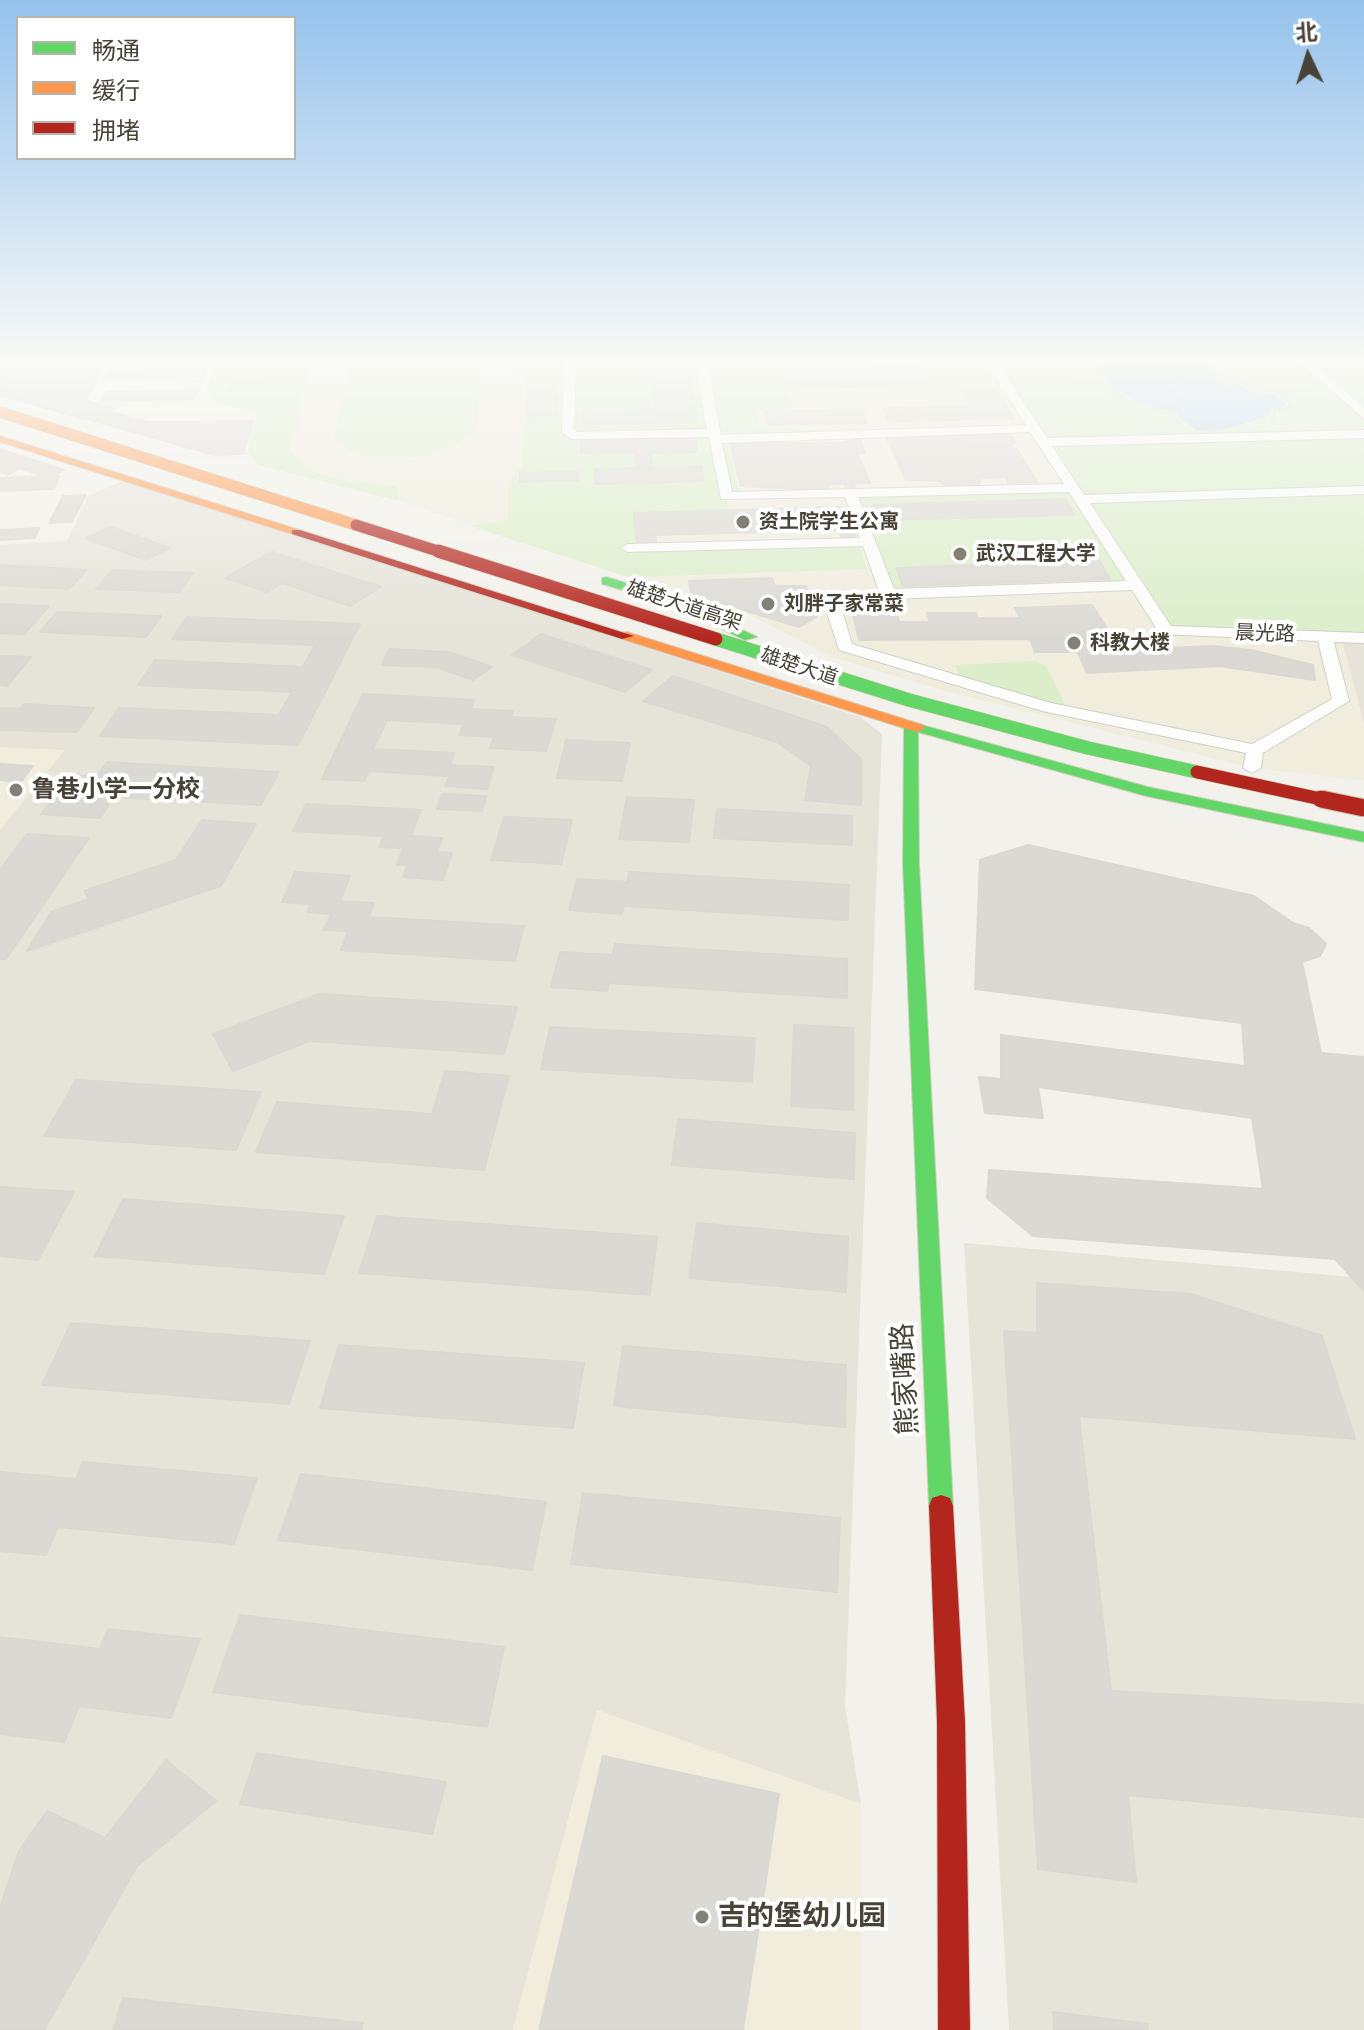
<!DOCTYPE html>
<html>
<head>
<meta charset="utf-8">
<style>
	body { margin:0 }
	#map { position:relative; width:1364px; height:2030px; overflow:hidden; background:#f2f1eb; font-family:"PT Sans Narrow","Noto Sans SC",sans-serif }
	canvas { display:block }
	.legend { position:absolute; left:16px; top:16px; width:280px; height:144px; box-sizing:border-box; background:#fff; border:2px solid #b6b4af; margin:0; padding:10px 14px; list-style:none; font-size:24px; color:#484336 }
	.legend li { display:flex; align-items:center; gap:16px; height:40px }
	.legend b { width:40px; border:2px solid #b6b4af }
	.north { position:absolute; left:1268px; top:16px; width:80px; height:80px; -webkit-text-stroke:6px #fff; paint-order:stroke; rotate:356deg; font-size:22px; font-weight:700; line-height:32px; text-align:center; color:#484336 }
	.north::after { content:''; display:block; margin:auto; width:28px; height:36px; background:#484336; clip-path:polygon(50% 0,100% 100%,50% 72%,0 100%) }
</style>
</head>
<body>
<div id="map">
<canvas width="1364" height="2030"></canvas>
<ul class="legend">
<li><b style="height:10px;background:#63d668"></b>畅通</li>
<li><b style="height:10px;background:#ff974d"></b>缓行</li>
<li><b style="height:10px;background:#b3261e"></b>拥堵</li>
</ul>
<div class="north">北</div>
</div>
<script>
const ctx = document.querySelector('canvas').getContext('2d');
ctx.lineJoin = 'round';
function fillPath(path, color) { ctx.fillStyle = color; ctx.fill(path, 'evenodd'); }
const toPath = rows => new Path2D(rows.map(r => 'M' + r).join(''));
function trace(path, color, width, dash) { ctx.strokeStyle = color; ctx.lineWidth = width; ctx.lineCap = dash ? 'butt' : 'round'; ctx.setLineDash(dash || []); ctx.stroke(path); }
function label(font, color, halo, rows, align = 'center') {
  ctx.font = font + ' "PT Sans Narrow","Noto Sans SC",sans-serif'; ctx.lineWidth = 8; ctx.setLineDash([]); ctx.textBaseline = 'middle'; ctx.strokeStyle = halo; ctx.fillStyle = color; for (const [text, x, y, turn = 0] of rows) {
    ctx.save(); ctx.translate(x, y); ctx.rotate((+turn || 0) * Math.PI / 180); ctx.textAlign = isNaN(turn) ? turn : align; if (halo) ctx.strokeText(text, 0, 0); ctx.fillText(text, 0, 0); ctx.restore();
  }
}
fillPath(toPath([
	[125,480,860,717,882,734,845,1706,861,1804,597,1710,513,2030,0,2030,0,545,67,541,88,496],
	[1343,644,1364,644,1364,725],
	[964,1243,1364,1278,1364,2030,1009,2030]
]), '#e6e3d8');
fillPath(toPath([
	[293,357,1364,357,1364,644,1343,644,1364,725,1364,781,1252,768,945,691,829,656,732,606,640,581,399,501,258,465],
	[0,747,65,750,0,830],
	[597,1710,861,1804,861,2030,513,2030]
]), '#f0eddd');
fillPath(toPath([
	[218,357,315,357,296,409,300,424,292,434,289,450,310,471,347,481,397,486,399,501,258,465,248,451,257,414,213,401,207,394,206,389],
	[352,357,481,357,477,425,473,432,457,445,415,457,367,456,349,451,334,438],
	[522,357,748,357,778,367,794,409,757,411,759,427,784,426,801,430,802,436,726,438,740,495,726,496,729,510,635,513,637,542,628,548,627,553,859,546,867,569,632,577,640,581,470,526,508,520,508,482,523,465,526,386,515,364],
	[922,357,1364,357,1364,644,1343,644,1325,637,1166,631,1137,585,888,594,850,493,1075,487,1007,386,935,388,920,362],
	[1036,661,1046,666,1066,707,959,677,956,665]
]), '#dbeec9');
fillPath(toPath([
	[1200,362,1211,367,1206,372,1223,382,1275,396,1287,405,1269,410,1268,416,1237,426,1213,431,1196,430,1177,414,1137,401,1112,386,1099,369,1110,364]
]), '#b9d6f1');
const building = toPath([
	[0,357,108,357,86,400,115,409,87,420,0,395,0,357],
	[686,359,697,422,583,424,583,411,655,409,651,372,582,373,582,361,686,359],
	[238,365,271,365,267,372,234,372,238,365],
	[918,365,929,384,786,389,778,369,918,365],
	[945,366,959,367,965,372,953,376,937,372,938,368,945,366],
	[207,368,203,377,103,379,109,370,207,368],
	[265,382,262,390,227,391,231,383,265,382],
	[556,385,558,416,526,417,526,386,556,385],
	[199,389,194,399,102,401,107,392,199,389],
	[996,389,1014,418,889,422,883,408,970,406,962,390,996,389],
	[862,409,867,423,769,425,765,411,862,409],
	[112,412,148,422,254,421,243,454,214,455,91,420,112,412],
	[1002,433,1012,436,1016,443,1010,443,1012,447,893,451,886,437,1002,433],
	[695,437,697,452,651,453,652,467,701,466,704,481,595,484,595,469,637,468,635,452,581,453,581,440,695,437],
	[860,438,865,453,857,453,870,483,854,483,855,489,846,488,845,484,828,484,830,490,741,486,730,443,841,443,860,438],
	[0,449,64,470,55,474,59,476,54,489,0,491,0,478,43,476,20,468,8,475,0,472,0,449],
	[1017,449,1037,482,1008,483,1006,477,981,478,978,486,948,487,937,480,906,480,893,452,1017,449],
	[578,472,578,480,520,482,520,473,578,472],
	[86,495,72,522,49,523,63,496,86,495],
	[1065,499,1075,515,879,520,873,505,1065,499],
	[846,507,856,536,841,537,839,530,655,535,656,542,637,542,634,513,846,507],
	[111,527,170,548,145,560,86,538,111,527],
	[39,528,35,538,0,540,0,530,39,528],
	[272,552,381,587,350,606,282,583,267,592,225,578,272,552],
	[1099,560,1110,579,903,586,896,568,1099,560],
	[0,565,87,570,69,589,0,585,0,565],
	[112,570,193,573,179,592,96,589,112,570],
	[772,578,775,586,806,586,816,617,799,627,714,601,693,602,689,581,772,578],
	[0,604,49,606,24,634,0,633,0,604],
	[1092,605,1121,650,1212,646,1251,650,1313,665,1315,680,1219,666,1087,673,1078,652,1035,652,1030,639,859,640,853,614,897,614,899,622,930,622,927,613,976,613,978,618,1019,618,1015,608,1092,605],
	[57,612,161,616,146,637,40,632,57,612],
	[187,617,360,624,298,745,100,736,119,708,279,715,292,692,138,685,155,660,303,667,315,645,172,639,187,617],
	[541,634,652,670,625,692,512,655,541,634],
	[389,649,449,652,492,667,473,680,436,667,382,665,389,649],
	[0,656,31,657,7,686,0,685,0,656],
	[673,676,827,727,861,759,861,805,805,800,811,766,777,742,643,701,673,676],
	[363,694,474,700,471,709,513,711,511,717,556,719,546,751,490,748,494,737,459,735,463,724,387,720,373,749,454,753,450,765,494,767,487,789,445,786,449,776,369,771,364,781,322,779,363,694],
	[24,704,94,708,77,732,0,730,0,708,20,709,24,704],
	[566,740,630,743,622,781,557,778,566,740],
	[107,762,279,772,261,805,114,797,100,818,41,814,70,775,97,777,107,762],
	[0,764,33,766,21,782,0,780,0,764],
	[442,794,487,796,482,811,437,809,442,794],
	[627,797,694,800,689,842,619,839,627,797],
	[306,804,421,810,411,836,442,838,437,852,452,853,443,880,403,877,407,865,397,865,403,848,379,847,383,836,293,831,306,804],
	[717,809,852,816,852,845,714,838,717,809],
	[504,817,572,820,561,864,491,860,504,817],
	[202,820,256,824,221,886,27,951,51,912,89,899,84,891,176,860,202,820],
	[27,834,89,838,6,959,0,959,0,870,27,834],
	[1028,845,1254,896,1293,923,1309,928,1326,944,1320,956,1302,962,1321,1053,1364,1057,1364,1291,1335,1259,1033,1236,987,1198,989,1170,1263,1189,1252,1118,1038,1087,1043,1118,985,1113,979,1077,1001,1079,1001,1035,1245,1066,1242,1023,975,989,980,860,1028,845],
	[295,872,350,876,340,901,374,903,369,917,524,926,515,961,341,950,348,931,324,930,331,914,307,912,310,904,282,902,295,872],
	[629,872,849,885,848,920,624,906,622,914,569,910,577,879,627,882,629,872],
	[615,944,847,959,847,998,609,983,607,991,551,987,560,952,613,955,615,944],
	[320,994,517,1007,504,1054,309,1041,233,1071,213,1034,320,994],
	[794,1025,853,1028,853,1110,791,1106,794,1025],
	[550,1027,755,1038,752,1082,541,1069,550,1027],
	[445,1071,509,1076,484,1170,256,1152,277,1102,432,1114,445,1071],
	[76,1080,261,1092,236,1150,44,1136,76,1080],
	[678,1119,855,1133,854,1179,672,1165,678,1119],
	[0,1187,74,1192,38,1260,0,1256,0,1187],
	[123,1199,344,1216,324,1274,95,1256,123,1199],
	[377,1216,657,1237,650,1295,359,1273,377,1216],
	[697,1223,848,1237,846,1292,689,1278,697,1223],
	[1037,1283,1191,1294,1322,1336,1355,1439,1079,1416,1111,1691,1364,1705,1364,1817,1128,1795,1136,1882,1038,1869,1004,1331,1037,1333,1037,1283],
	[71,1323,310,1341,289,1404,42,1385,71,1323],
	[339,1345,584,1363,573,1428,320,1408,339,1345],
	[623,1346,846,1365,845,1427,614,1406,623,1346],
	[83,1462,257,1478,234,1544,58,1527,46,1555,0,1551,0,1472,76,1479,83,1462],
	[301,1474,546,1502,532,1570,278,1540,301,1474],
	[583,1493,840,1518,837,1592,571,1564,583,1493],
	[240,1615,504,1647,487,1727,213,1692,240,1615],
	[108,1629,200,1639,171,1718,79,1706,64,1742,0,1734,0,1637,100,1649,108,1629],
	[257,1753,446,1782,432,1834,240,1804,257,1753],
	[603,1756,779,1794,743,2030,539,2030,603,1756],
	[166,1760,216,1801,137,1866,44,2030,0,2030,0,1908,19,1851,47,1811,105,1838,166,1760],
	[123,1998,363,2023,361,2030,113,2030,123,1998],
	[1053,2012,1147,2024,1148,2030,1054,2030,1053,2012]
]);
fillPath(building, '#dbd9d3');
trace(building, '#dad8d0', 2);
const street = toPath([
	[564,357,576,357,574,430,577,432,707,429,694,357,706,357,721,435,1026,425,982,357,994,357,1047,438,1364,430,1364,438,1052,446,1084,495,1364,486,1364,494,1090,503,1171,626,1364,633,1364,643,1334,642,1349,701,1263,753,1261,768,1252,773,1243,768,1246,753,1042,711,839,650,825,607,828,604,879,591,863,546,628,552,621,548,628,544,860,538,845,497,721,499,709,437,571,439,562,432,564,357],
	[1030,432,1064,484,732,492,722,443,1030,432],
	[1069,492,1126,581,894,589,858,497,1069,492],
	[1132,590,1160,634,1318,641,1332,699,1252,744,1051,703,852,644,842,610,888,599,1132,590],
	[1294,357,1307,357,1364,408,1364,419,1294,357]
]);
const fast = toPath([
	[606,577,674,597,757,637,745,640,666,603,602,584,602,578,606,577],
	[911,722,1148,787,1364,832,1364,842,1146,796,918,732,919,864,953,1506,950,1514,941,1517,932,1514,929,1506,903,864,904,726,911,722]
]);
const slow = toPath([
	[0,436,300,530,302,532,292,534,0,442,0,436],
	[627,632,923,725,925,728,918,732,913,731,622,639,622,633,627,632]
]);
const jam = toPath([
	[292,530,300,530,634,636,622,639,292,534,292,530],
	[941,1495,950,1498,953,1506,965,1722,970,2030,938,2030,937,1722,929,1506,932,1498,941,1495]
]);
trace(street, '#d0cec8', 2);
trace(fast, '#d2cfc1', 2);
trace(slow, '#d2cfc1', 2);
trace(jam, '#d2cfc1', 2);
trace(toPath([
	[853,357,857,367],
	[1174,357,1107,363,1095,367,1093,373,1109,390,1131,402,1173,415,1181,423],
	[1178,357,1218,366,1214,371,1220,377,1279,392,1292,406,1274,411,1274,419,1270,420],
	[1228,357,1259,387],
	[1158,360,1181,383,1171,383,1185,396,1177,396,1185,406,1158,408],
	[1024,385,1102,383],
	[1280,392,1313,389]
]), '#d2d1ca', 3, [2, 2]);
fillPath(street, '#fdfdfc');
fillPath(fast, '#63d668');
fillPath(slow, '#ff974d');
fillPath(jam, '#b3261e');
const fastBridge = toPath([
	[716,639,909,700,1088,748,1197,772]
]);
const slowBridge = toPath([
	[0,412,356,525]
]);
const jamBridgeFar2 = toPath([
	[356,525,444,553]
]);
const jamBridgeFar1 = toPath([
	[438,551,716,639],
	[1197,772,1330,801]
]);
const jamBridge = toPath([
	[1321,799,1364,808]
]);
trace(fastBridge, '#cbc1a5', 14, []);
trace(slowBridge, '#cbc1a5', 12, []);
trace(jamBridgeFar2, '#cbc1a5', 12, []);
trace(jamBridgeFar1, '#cbc1a5', 14, []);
trace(jamBridge, '#cbc1a5', 19, []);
trace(fastBridge, '#63d668', 13);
trace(slowBridge, '#ff974d', 11);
trace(jamBridgeFar2, '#b3261e', 11);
trace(jamBridgeFar1, '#b3261e', 13);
trace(jamBridge, '#b3261e', 17);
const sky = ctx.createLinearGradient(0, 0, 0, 641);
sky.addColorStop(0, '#95c2ec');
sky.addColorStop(0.56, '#f9f9f6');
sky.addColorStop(1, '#f9f9f600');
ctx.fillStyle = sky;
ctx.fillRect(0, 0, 1364, 641);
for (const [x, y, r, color] of [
	[743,522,8,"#848075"],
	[960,554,8,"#848075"],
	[768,604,8,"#848075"],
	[1074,643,8,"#848075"],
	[16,790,8,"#848075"],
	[702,1917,8,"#848075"]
]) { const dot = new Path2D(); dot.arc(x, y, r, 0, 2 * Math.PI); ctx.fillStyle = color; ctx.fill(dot); trace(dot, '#fff', 3); }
label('bold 20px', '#484336', '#fff', [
	["资土院学生公寓",759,522],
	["武汉工程大学",976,554],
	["刘胖子家常菜",784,604],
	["科教大楼",1090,643]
], 'left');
label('20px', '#484336', '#fff', [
	["雄楚大道高架",684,606,18],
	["晨光路",1265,634,2],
	["雄楚大道",799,667,18]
]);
label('bold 24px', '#484336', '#fff', [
	["鲁巷小学一分校",32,790]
], 'left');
label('28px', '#484336', '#fff', [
	["熊家嘴路",906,1379,-93]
]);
label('bold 28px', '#484336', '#fff', [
	["吉的堡幼儿园",718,1917]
], 'left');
</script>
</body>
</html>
